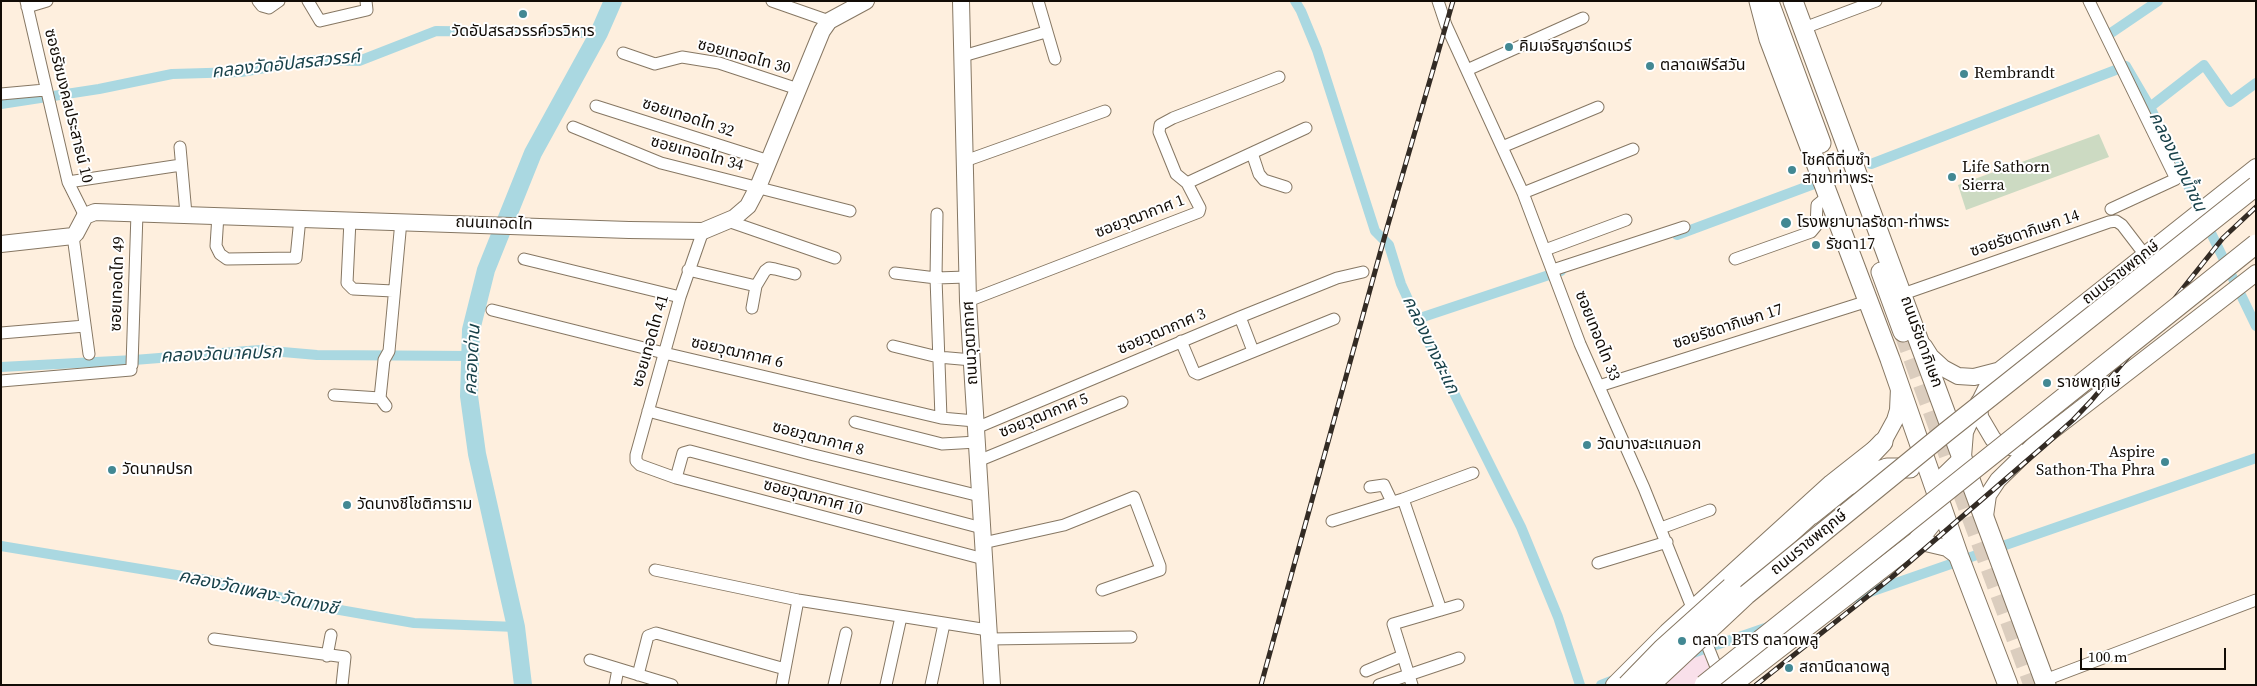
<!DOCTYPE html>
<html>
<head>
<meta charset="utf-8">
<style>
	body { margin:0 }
	#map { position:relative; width:2257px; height:686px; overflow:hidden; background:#feefde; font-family:"Source Serif 4",serif }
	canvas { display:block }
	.frame { position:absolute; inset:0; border:2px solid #120c06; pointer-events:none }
	.scale { position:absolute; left:2080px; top:648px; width:146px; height:22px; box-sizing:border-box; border:2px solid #120c06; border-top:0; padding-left:6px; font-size:15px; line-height:18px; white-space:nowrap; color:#120c06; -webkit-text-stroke:4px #fff; paint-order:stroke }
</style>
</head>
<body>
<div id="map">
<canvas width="2257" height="686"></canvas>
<div class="frame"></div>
<div class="scale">100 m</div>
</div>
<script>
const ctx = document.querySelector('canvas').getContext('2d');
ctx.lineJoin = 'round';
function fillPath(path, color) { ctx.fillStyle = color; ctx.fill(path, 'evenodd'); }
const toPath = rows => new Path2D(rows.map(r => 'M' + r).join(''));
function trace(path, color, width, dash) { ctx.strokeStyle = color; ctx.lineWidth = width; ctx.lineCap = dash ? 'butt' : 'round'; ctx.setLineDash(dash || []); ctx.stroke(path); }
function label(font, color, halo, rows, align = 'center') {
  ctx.font = font + ' "Source Serif 4","Noto Sans Thai",serif'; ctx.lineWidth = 4; ctx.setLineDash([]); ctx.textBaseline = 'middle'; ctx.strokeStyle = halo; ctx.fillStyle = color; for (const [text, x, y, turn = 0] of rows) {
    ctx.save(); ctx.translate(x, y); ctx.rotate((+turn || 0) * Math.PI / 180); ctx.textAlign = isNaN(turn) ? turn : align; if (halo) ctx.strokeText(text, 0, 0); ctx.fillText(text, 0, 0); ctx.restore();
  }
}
fillPath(toPath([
	[1689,620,1717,685,1666,685,1641,663]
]), '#f9e0ea');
fillPath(toPath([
	[2099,134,2109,157,1966,210,1958,185]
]), '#ccdac2');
trace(toPath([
	[1295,1,1301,11,1317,50,1375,231,1389,245,1401,284,1417,319,1521,527,1558,617,1580,685],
	[2108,35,2158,1],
	[2126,66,2150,107,2256,326],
	[1,104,99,89,172,74,241,72,313,60,359,61,436,31,599,33],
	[2150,107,2204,65,2230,102,2256,83],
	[1871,164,2126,66],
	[1677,235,1814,184],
	[1417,319,1561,271],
	[1,367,134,360,260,350,317,355,471,356],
	[1,546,213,581,317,606,414,623,516,627],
	[1850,599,2256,458],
	[1687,655,1768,627],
	[1601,685,1619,678]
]), '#aad8e1', 10);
trace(toPath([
	[523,685,516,627,477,454,469,396,471,330,486,270,533,153,599,33,613,1]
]), '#aad8e1', 18);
trace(toPath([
	[1903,332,2033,685]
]), '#dbcdbe', 19, [19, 9]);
const street = toPath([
	[26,1,68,182,85,216],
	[258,1,262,6,269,8,279,1],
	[308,1,320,21,367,10,366,1],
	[772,1,829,21],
	[1038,1,1055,59],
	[1438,1,1446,25,1523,193,1580,344,1644,488,1695,615],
	[2089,1,2176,179,2111,209],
	[27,7,47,1],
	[1804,28,1876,1],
	[623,53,655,64,682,57,719,63,798,89],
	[963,56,1042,33],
	[1467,70,1583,18],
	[1,94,45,90],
	[596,106,769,161],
	[573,127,661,163,850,211],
	[180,147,186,214],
	[1502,147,1598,107],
	[1252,153,1259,174,1264,180,1286,187],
	[965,161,1105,111],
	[68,182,181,165],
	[1187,183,1176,174,1159,132,1160,125,1173,118,1279,77],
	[1523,193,1633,149],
	[937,214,936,278,941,418],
	[218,215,216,246,220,254,227,259,296,258,300,218],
	[350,220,347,283,353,289,393,291],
	[728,221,835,258],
	[703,231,680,297,636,455,636,461,640,465,676,478,984,559],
	[73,236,89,354],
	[1545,250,1626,220],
	[524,259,680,297],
	[1735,259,1811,232,1816,226,1817,205,1828,196],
	[688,270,756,286],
	[1553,270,1684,227],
	[895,273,936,278,967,277],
	[1903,294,2109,222,2116,221,2122,225,2145,255],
	[968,301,1199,212,1200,208,1187,183,1306,128],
	[752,308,756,286,765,271,769,268,775,269,795,274],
	[492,310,664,353,941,418,975,421],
	[1240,317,1253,351],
	[1,333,85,326],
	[1181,341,1194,372,1198,374,1334,319],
	[893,346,938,357,972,360],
	[132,365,137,213],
	[1,381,131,370],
	[1599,386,1868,301],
	[334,395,380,398],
	[386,406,380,398,384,360,389,351,401,221],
	[648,411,810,454,980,496],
	[855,422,942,444,977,442],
	[976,428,1240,317,1337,278,1363,272],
	[978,461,1122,402],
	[676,478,683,453,690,451,982,528],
	[1370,487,1384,485,1392,502],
	[1403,499,1473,473],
	[1332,521,1403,499,1441,610],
	[1661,528,1710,510],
	[983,543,1064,525,1134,497,1160,566,1160,570,1102,590],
	[1598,563,1667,542],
	[655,570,798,600,988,630],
	[1702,632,1720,677],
	[214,639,345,657,342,685],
	[989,639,1131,637],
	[327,656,331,635],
	[590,660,672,685],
	[1366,671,1402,656],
	[638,675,648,636,656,633,785,669],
	[2045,680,2256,600],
	[615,685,618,669],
	[782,685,798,600],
	[834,685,846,633],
	[886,685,901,617],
	[931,685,944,624],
	[1379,685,1459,658],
	[1412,685,1393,624,1458,605]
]);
const secondary = toPath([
	[961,1,968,301,992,685],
	[1,244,73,236,76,233,85,216,95,212,629,230,703,231,734,218,748,206,758,187,822,31,829,21,866,1],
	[1924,346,1931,357,1943,368,1958,376,1974,377,2001,370],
	[1979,402,1980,417,1993,439,2000,445,2015,448],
	[1934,485,1963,457,1965,432,1970,421,1988,385,2001,369,2256,167],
	[1985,516,1988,495,1998,480,2035,444,2256,273],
	[1909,550,1917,541,1947,548,1959,557],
	[1614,685,1667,632,1831,483,1883,442,1895,420,1898,410,1899,388]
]);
const primary = toPath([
	[1759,1,1769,39,1890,359,1959,557,2008,685],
	[1793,1,2046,685],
	[1769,2,1821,143],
	[1881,272,1903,332],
	[1848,479,1883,442],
	[1811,515,1846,487,1868,475,1887,468,1910,468],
	[1731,587,1819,507],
	[1731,685,1917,541,1934,520,1938,503,1936,497]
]);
trace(street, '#867763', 13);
trace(secondary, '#867763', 18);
trace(primary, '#867763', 21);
trace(street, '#fff', 11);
trace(secondary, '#fff', 16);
trace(primary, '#fff', 19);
const rail = toPath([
	[1261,685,1387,228,1453,1],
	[1756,685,1892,577,2044,446,2073,420,2091,401,2133,351,2223,238,2256,207]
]);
trace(rail, '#332b24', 5);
trace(rail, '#fff', 3, [9]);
const primaryBridge = toPath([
	[1627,685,1662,649,1731,587],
	[1650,685,1746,595,1946,432,2256,186],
	[1704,685,2256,244]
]);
trace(primaryBridge, '#867763', 21, []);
trace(primaryBridge, '#fff', 19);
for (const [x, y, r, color] of [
	[523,14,5,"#428893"],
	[1509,47,5,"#428893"],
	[1650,66,5,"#428893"],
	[1964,74,5,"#428893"],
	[1792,170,5,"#428893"],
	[1952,177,5,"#428893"],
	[1786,223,6,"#428893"],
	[1816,245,5,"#428893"],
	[2047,383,5,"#428893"],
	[1587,445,5,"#428893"],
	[2165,462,5,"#428893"],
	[112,470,5,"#428893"],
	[347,505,5,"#428893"],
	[1682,641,5,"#428893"],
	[1789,668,5,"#428893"]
]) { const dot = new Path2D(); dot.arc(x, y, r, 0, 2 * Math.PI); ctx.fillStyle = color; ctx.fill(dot); trace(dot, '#fff', 2); }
label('16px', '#120c06', '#fff', [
	["วัดอัปสรสวรรค์วรวิหาร",523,32,"center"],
	["คิมเจริญฮาร์ดแวร์",1519,47],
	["ตลาดเฟิร์สวัน",1660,66],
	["Rembrandt",1974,74],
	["โชคดีติ่มซำ",1802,161],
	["สาขาท่าพระ",1802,179],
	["Life Sathorn",1962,168],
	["Sierra",1962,186],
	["โรงพยาบาลรัชดา-ท่าพระ",1797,223],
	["รัชดา17",1826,245],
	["ราชพฤกษ์",2057,383],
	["วัดบางสะแกนอก",1597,445],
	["Aspire",2155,453,"right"],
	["Sathon-Tha Phra",2155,471,"right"],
	["วัดนาคปรก",122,470],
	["วัดนางชีโชติการาม",357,505],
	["ตลาด BTS ตลาดพลู",1692,641],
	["สถานีตลาดพลู",1799,668]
], 'left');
label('16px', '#120c06', '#fff', [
	["ซอยเทอดไท 30",744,57,15],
	["ซอยรัชมงคลประสาธน์ 10",68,106,76],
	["ซอยเทอดไท 32",688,118,18],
	["ซอยเทอดไท 34",697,154,15],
	["ซอยวุฒากาศ 1",1140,217,-21],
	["ถนนเทอดไท",494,224,2],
	["ซอยรัชดาภิเษก 14",2025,234,-19],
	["ถนนราชพฤกษ์",2121,273,-38],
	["ซอยเทอดไท 49",118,284,-88],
	["ซอยรัชดาภิเษก 17",1728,327,-18],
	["ซอยวุฒากาศ 3",1162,332,-23],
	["ซอยเทอดไท 33",1597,336,68],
	["ซอยเทอดไท 41",651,341,-74],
	["ถนนรัชดาภิเษก",1921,342,70],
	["ถนนวุฒากาศ",971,343,-93],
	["ซอยวุฒากาศ 6",737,353,13],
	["ซอยวุฒากาศ 5",1044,416,-22],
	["ซอยวุฒากาศ 8",818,439,15],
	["ซอยวุฒากาศ 10",813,498,15],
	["ถนนราชพฤกษ์",1809,543,-39]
]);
label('italic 18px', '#19424a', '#fff', [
	["คลองวัดอัปสรสวรรค์",286,65,-6],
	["คลองบางน้ำชน",2177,162,64],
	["คลองบางสะแก",1430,345,64],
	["คลองวัดนาคปรก",221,355,-2],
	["คลองด่าน",473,360,-87],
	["คลองวัดเพลง-วัดนางชี",258,593,12]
]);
</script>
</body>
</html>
